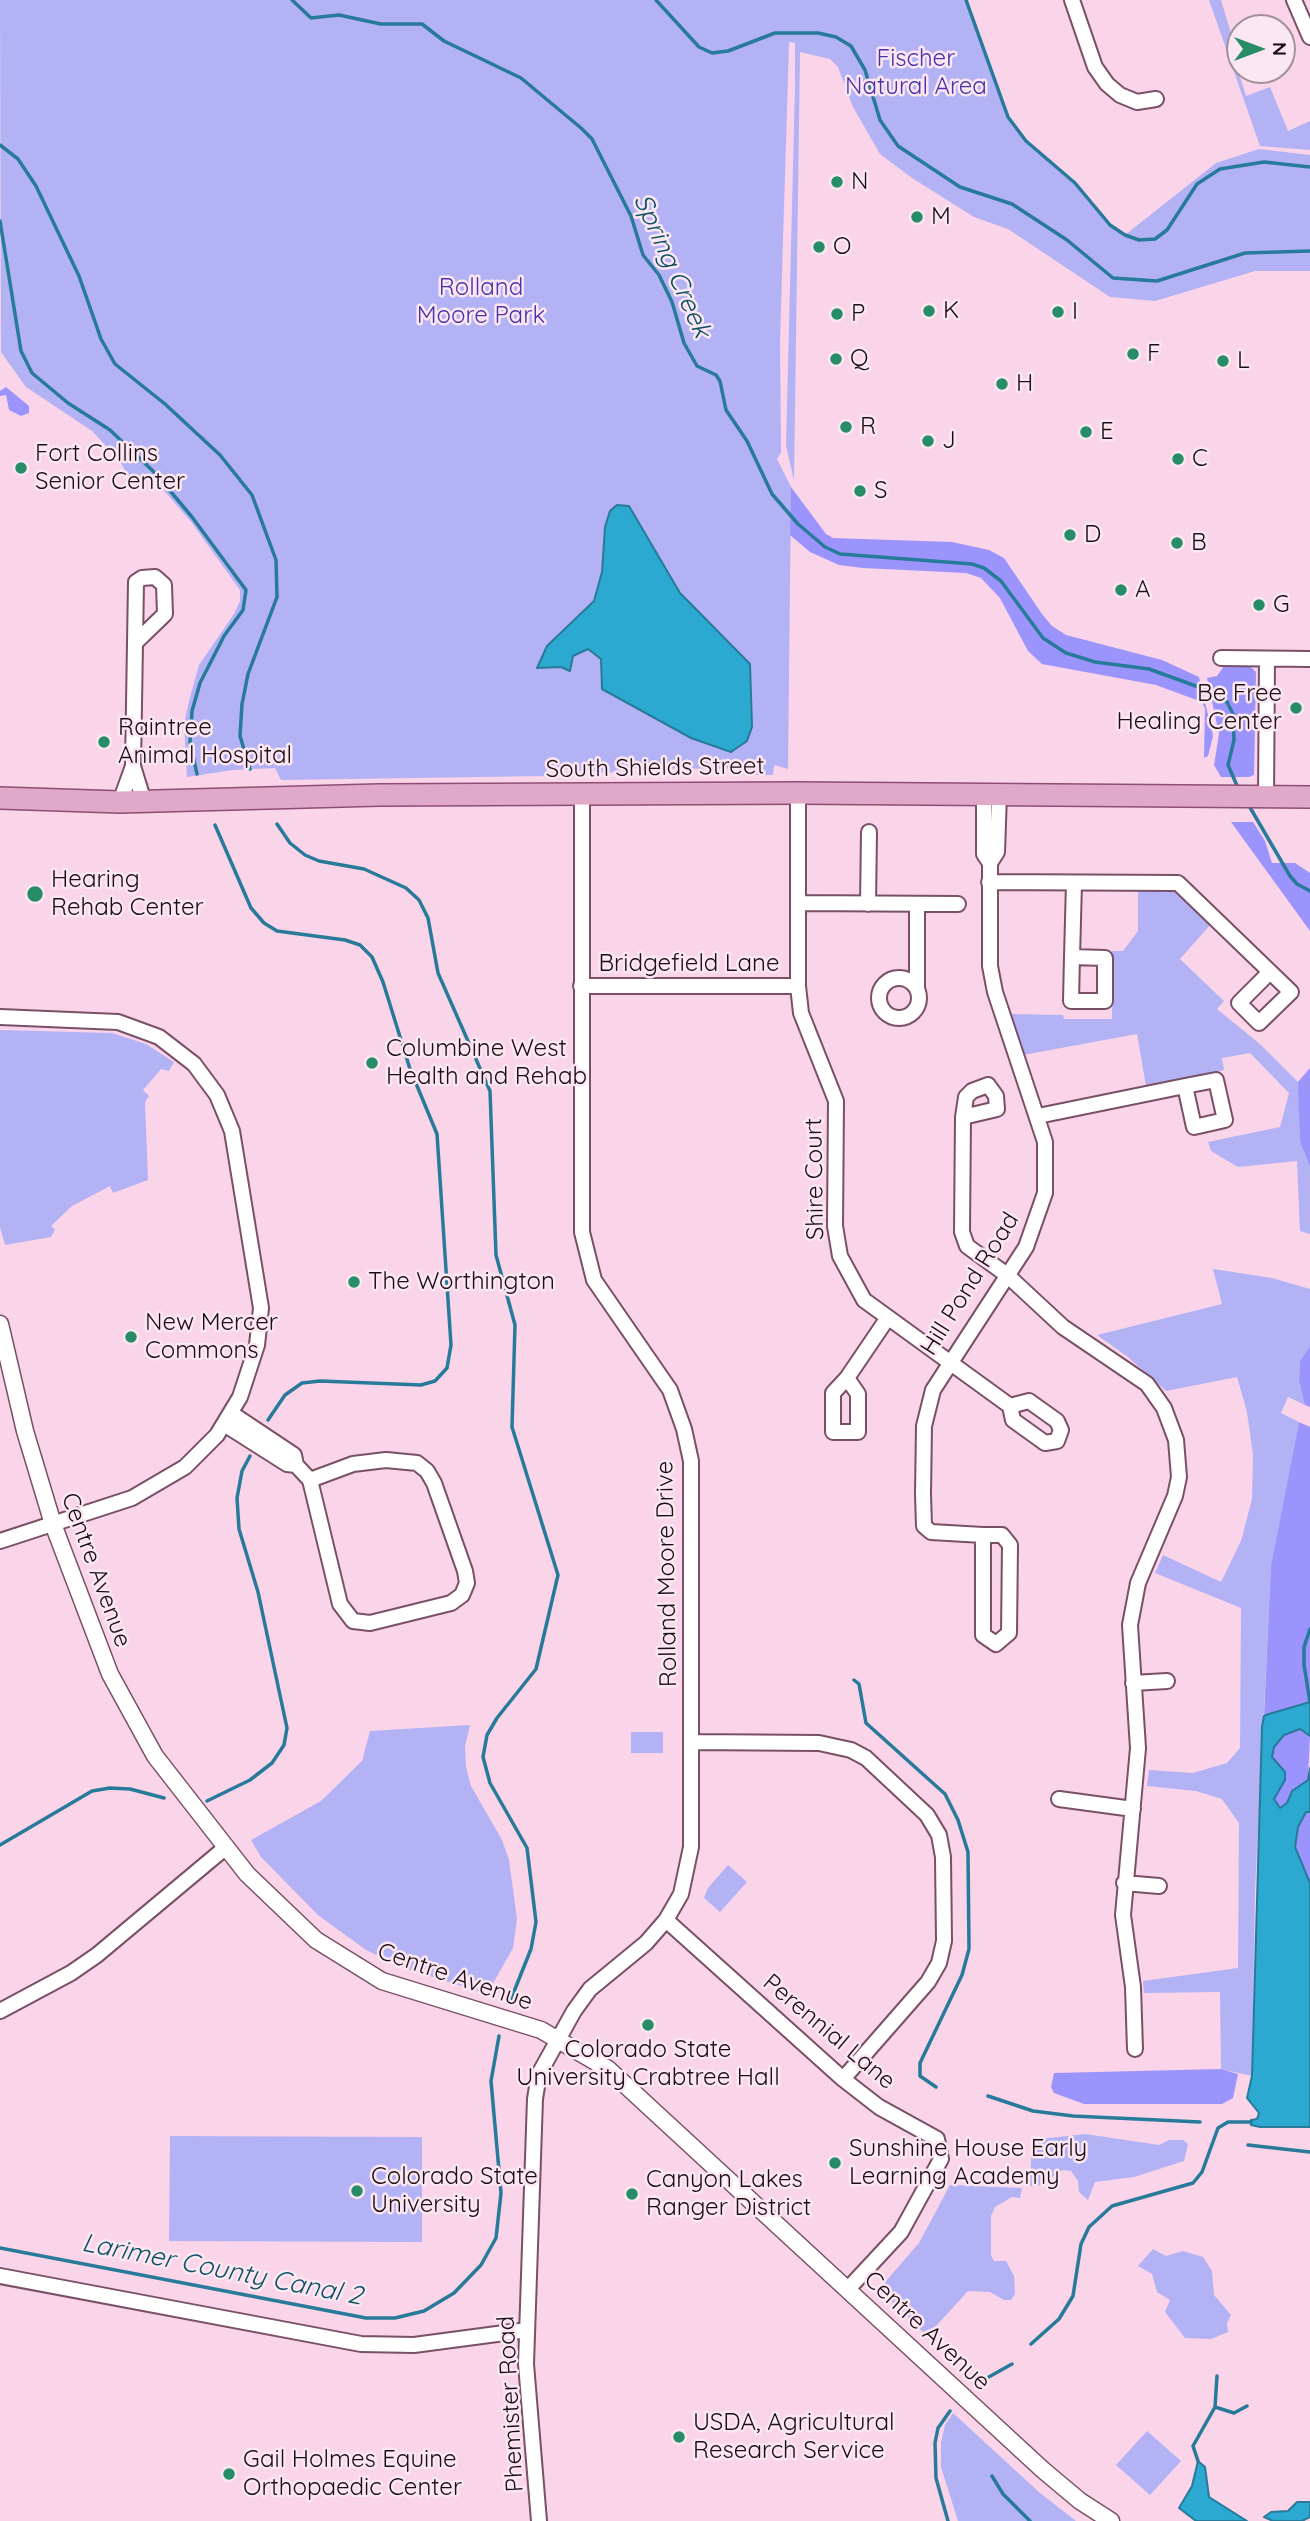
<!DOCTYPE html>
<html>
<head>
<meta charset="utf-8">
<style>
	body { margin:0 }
	#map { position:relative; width:1310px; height:2521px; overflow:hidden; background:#fad4e8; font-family:Quicksand,sans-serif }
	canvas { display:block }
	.north { position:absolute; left:1226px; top:14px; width:70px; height:70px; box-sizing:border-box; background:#fbe7f1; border:2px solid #a29099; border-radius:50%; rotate:90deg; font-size:19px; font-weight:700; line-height:28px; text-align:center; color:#1d0d16 }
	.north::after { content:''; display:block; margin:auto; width:24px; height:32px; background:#278d69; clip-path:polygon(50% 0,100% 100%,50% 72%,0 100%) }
</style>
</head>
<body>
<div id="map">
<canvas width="1310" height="2521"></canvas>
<div class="north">N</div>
</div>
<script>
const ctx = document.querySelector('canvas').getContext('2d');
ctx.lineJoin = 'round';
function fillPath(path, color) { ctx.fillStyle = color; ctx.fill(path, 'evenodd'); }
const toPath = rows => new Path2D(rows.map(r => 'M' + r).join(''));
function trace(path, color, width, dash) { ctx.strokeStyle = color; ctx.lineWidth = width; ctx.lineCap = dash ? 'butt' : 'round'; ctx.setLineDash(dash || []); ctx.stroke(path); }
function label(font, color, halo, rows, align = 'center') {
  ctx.font = font + ' Quicksand,sans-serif'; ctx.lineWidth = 5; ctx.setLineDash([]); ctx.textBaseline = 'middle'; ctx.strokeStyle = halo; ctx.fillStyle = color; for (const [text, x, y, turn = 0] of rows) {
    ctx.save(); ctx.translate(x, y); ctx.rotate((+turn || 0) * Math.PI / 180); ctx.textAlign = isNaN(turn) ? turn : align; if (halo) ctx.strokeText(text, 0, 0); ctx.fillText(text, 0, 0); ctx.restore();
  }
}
fillPath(toPath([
	[0,0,966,0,1008,117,1026,141,1075,183,1110,225,1125,235,1216,163,1259,149,1310,155,1310,271,1255,271,1155,301,1110,297,1008,229,974,217,912,178,880,154,853,107,838,67,830,59,800,52,794,480,786,446,795,87,795,43,789,42,780,341,781,452,777,459,791,487,788,769,774,765,773,775,755,775,754,766,744,769,632,768,608,773,564,769,558,773,547,769,544,776,281,780,275,768,233,770,187,777,184,724,189,701,199,665,234,614,240,601,240,590,192,523,161,487,153,479,129,478,120,461,92,431,26,387,1,352],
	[1209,0,1221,0,1233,40,1240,37,1240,58,1235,61,1246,96,1270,87,1288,131,1310,121,1310,150,1260,146],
	[1138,889,1177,889,1211,924,1180,959,1224,1001,1217,1009,1261,1045,1298,1082,1300,1142,1310,1167,1310,1234,1300,1231,1297,1161,1238,1167,1211,1151,1208,1142,1280,1127,1289,1093,1250,1053,1222,1058,1224,1070,1146,1086,1137,1034,1023,1055,1009,1014,1063,1015,1064,1019,1112,1019,1112,951,1123,951,1138,931],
	[0,1030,112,1033,146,1044,174,1062,169,1071,161,1069,143,1090,149,1096,145,1102,148,1180,113,1193,110,1186,72,1206,51,1226,55,1230,51,1237,5,1245,0,1227],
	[1213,1269,1272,1278,1310,1289,1310,1346,1300,1361,1299,1380,1307,1401,1305,1405,1288,1397,1281,1413,1299,1422,1271,1565,1255,1891,1252,2076,1221,2069,1220,1992,1144,1993,1143,1981,1238,1968,1239,1823,1222,1799,1196,1791,1147,1786,1149,1770,1193,1773,1227,1763,1240,1748,1241,1608,1155,1573,1163,1555,1221,1582,1241,1541,1252,1499,1253,1455,1247,1412,1237,1377,1166,1391,1128,1357,1097,1335,1222,1304],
	[470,1725,465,1746,466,1767,471,1786,502,1840,509,1860,517,1919,513,1948,487,1994,401,1967,366,1950,318,1915,261,1857,251,1840,321,1801,362,1761,370,1731],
	[631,1732,663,1732,663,1753,631,1753],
	[728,1865,747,1882,720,1912,704,1898,708,1888],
	[1085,2134,1159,2145,1169,2140,1183,2140,1188,2144,1184,2161,1134,2177,1095,2182,1088,2200,1079,2192,1078,2181,1071,2171,1063,2170,1038,2186,1030,2186,1032,2140],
	[170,2136,422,2137,422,2242,169,2241],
	[950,2185,1022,2188,1020,2198,1012,2197,995,2207,991,2216,991,2255,994,2261,1006,2261,1014,2276,1015,2294,1011,2300,1004,2300,990,2292,968,2291,927,2336,879,2289,919,2243],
	[1153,2249,1166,2256,1183,2251,1203,2257,1212,2271,1214,2295,1231,2315,1227,2323,1228,2332,1211,2339,1185,2338,1165,2312,1170,2300,1157,2292,1152,2274,1138,2266],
	[953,2413,1040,2493,1076,2521,958,2521,941,2467,941,2443,945,2425],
	[1147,2431,1181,2461,1150,2495,1116,2465]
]), '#b3b2f5');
fillPath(toPath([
	[6,387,29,406,29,413,21,416,9,410,6,395,0,396,0,391],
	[791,487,826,534,833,538,952,542,989,550,1004,558,1042,614,1052,626,1066,635,1162,660,1199,677,1213,736,1208,756,1204,758,1205,709,1202,702,1156,685,1042,664,1028,651,1000,598,981,578,966,573,863,568,839,565,810,552,790,535],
	[1224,666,1250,666,1256,672,1254,775,1249,777,1221,777,1214,765,1219,734,1207,678,1217,676],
	[1231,822,1253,822,1265,841,1272,863,1295,863,1310,873,1310,931],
	[1310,1068,1310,1167,1300,1142,1298,1093,1298,1082],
	[1310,1346,1310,1407,1305,1405,1299,1380,1300,1361],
	[1299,1422,1310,1427,1310,1702,1264,1716,1271,1565],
	[1300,1729,1310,1735,1308,1780,1292,1791,1287,1803,1280,1808,1274,1799,1285,1780,1272,1757,1274,1747,1284,1735],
	[1306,1812,1310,1812,1310,1883,1295,1847,1298,1827],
	[1221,2069,1238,2074,1233,2098,1222,2104,1084,2104,1054,2093,1051,2087,1054,2073]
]), '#9b94fc');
const water = toPath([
	[617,505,629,506,680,593,750,664,752,727,747,741,731,752,691,738,602,689,601,659,588,649,573,656,570,671,561,667,537,668,547,646,594,601,602,572,605,527,610,511,617,505],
	[1310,1702,1310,1736,1300,1729,1284,1735,1274,1747,1272,1757,1285,1772,1285,1780,1274,1799,1280,1808,1287,1803,1292,1791,1308,1780,1310,1768,1310,1812,1306,1812,1298,1827,1295,1847,1310,1883,1310,2127,1260,2127,1251,2125,1251,2120,1257,2119,1259,2113,1247,2098,1252,2076,1262,1727,1264,1716,1269,1714,1310,1702],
	[1198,2461,1205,2467,1209,2497,1247,2521,1196,2521,1179,2508,1192,2486,1198,2461],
	[1297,2502,1310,2502,1310,2517,1302,2521,1273,2521,1264,2517,1271,2512,1288,2511,1297,2502]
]);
fillPath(water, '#2ba9d1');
trace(water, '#277a99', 2);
trace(toPath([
	[292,0,311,18,339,15,381,24,422,24,444,41,521,78,581,128,592,139,631,216,643,255,659,275,672,302,684,343,697,366,716,375,720,381,726,410,747,441,772,494,798,524,825,547,840,554,972,564,984,568,1001,581,1043,638,1066,653,1095,662,1149,669,1215,693,1227,702,1233,714,1234,740,1228,765,1238,788],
	[656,0,699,47,712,53,728,51,775,33,818,33,836,37,851,46,865,70,880,120,898,146,960,187,1012,204,1067,240,1113,278,1157,281,1245,253,1310,251],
	[966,0,1008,117,1026,141,1075,183,1110,225,1125,235,1139,240,1155,239,1167,230,1197,184,1220,169,1264,162,1310,167],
	[0,145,18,159,36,186,79,276,101,339,115,364,165,404,220,455,252,495,276,560,277,597,248,674,242,704,240,736,250,769],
	[0,221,21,351,32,373,68,403,110,430,155,473,192,517,246,590,243,610,224,636,200,683,192,711,190,742,197,774],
	[1248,804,1290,876,1297,884,1310,891],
	[277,824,290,843,305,855,319,861,364,869,406,888,419,900,428,918,438,973,490,1091,496,1255,515,1325,512,1427,558,1575,536,1669,497,1718,487,1735,483,1757,490,1783,527,1848,536,1922,531,1949,511,1999],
	[215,825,251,908,264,923,277,931,345,940,360,945,372,957,383,982,410,1069,437,1134,451,1345,447,1368,435,1381,421,1385,320,1381,302,1383,285,1395,268,1420],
	[854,1680,859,1684,866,1723,945,1794,958,1820,968,1852,969,1949,962,1975,920,2063,920,2076,936,2087],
	[1310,1702,1304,1665,1304,1647,1310,1629],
	[207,1801,250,1780,272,1763,284,1745,287,1728,258,1592,239,1529,237,1498,242,1471,250,1456],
	[0,1845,92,1791,110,1788,130,1789,164,1798],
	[988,2096,1033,2111,1073,2116,1200,2122],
	[1248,2145,1310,2152],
	[0,2248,366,2318,395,2318,424,2311,454,2293,481,2265,496,2238,501,2193,491,2081,499,2036],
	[1031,2344,1059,2319,1073,2296,1081,2244,1089,2227,1112,2206,1193,2183,1202,2172,1218,2128,1228,2122,1251,2122],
	[978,2383,1012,2364],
	[1215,2407,1234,2413,1247,2406],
	[1198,2461,1193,2446,1215,2407,1217,2376],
	[992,2476,1003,2494,1030,2521],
	[948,2521,936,2478,935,2443,938,2428,950,2411]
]), '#277a99', 3.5);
const minor = toPath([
	[1072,0,1095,67,1107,84,1120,95,1137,102,1156,99],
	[1294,0,1310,37],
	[1221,658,1310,659],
	[133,766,144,802],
	[798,793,798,986,801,1013,836,1101,835,1226,840,1256,864,1300,1010,1406,1013,1420,1045,1443,1057,1441,1061,1430,1057,1421,1029,1401,1010,1406],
	[984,795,984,854,990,863],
	[1266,797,1267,659],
	[120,802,133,766,135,643,165,614,164,585,155,577,142,578,136,582,135,643],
	[989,882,1178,883,1291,992,1259,1023,1239,1003,1270,972],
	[798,903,958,904],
	[868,904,869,832],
	[1072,957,1105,958,1105,1001,1071,1001,1072,957,1074,883],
	'879 998a20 20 0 1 1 40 0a20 20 0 1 1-40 0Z',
	[581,986,798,986],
	[917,989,917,905],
	[0,1017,118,1022,159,1037,194,1064,217,1095,232,1131,261,1308,257,1345,240,1397,217,1435,185,1467,132,1498,0,1541],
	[988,1085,996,1096,997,1109,963,1117,966,1097,972,1091,988,1085],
	[1038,1116,1185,1086,1216,1080,1225,1120,1194,1127,1185,1086],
	[963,1117,962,1232,967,1246,1007,1275,1063,1327,1147,1384,1164,1408,1176,1440,1179,1477,1175,1496,1138,1583,1130,1625,1138,1748,1123,1915,1133,1987,1135,2049],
	[847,1378,858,1394,858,1432,833,1432,833,1393,847,1378],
	[847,1378,887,1319],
	[224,1424,287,1464,296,1465,294,1455,231,1413],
	[296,1465,310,1480,340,1604,353,1621,370,1623,451,1603,462,1595,467,1583,465,1571,434,1483,427,1471,417,1463,386,1460,353,1464,310,1480],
	[983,1535,1002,1535,1010,1545,1009,1633,996,1644,983,1635,983,1535,931,1532,924,1526,923,1494,924,1426,933,1390,1026,1247,1045,1193,1045,1142,995,992,990,966,990,863,997,852,999,794],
	[1133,1683,1167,1681],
	[692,1742,819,1743,851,1750,866,1758,927,1815,939,1835,943,1857,944,1941,939,1963,928,1982,843,2079],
	[1059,1799,1133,1809],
	[1124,1883,1159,1886],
	[666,1920,843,2079,879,2107,937,2139,941,2159,901,2232,848,2289],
	[0,2011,71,1973,97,1955,225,1848],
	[0,2276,361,2344,414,2345,527,2330],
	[539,2521,526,2364,535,2099,539,2074,574,2011,590,1989,646,1943,666,1920,681,1894,691,1847,691,1461,684,1429,670,1390,594,1280,582,1232,582,795]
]);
const tertiary = toPath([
	[0,1324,25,1431,53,1524,110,1674,155,1756,247,1874,316,1940,382,1981,541,2030,608,2069,1043,2470,1080,2501,1111,2521]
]);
const primary = toPath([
	[0,798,120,802,379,795,798,793,1310,797]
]);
trace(minor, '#795067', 18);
trace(tertiary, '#795067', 19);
trace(primary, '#8e4d74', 24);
trace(minor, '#fff', 14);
trace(tertiary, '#fff', 16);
trace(primary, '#e0a9ca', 21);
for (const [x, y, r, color] of [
	[837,182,7,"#278d69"],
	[917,217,7,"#278d69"],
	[819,247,7,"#278d69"],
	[929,311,7,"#278d69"],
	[1058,312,7,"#278d69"],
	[837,314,7,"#278d69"],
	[1133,354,7,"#278d69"],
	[836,359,7,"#278d69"],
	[1223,361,7,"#278d69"],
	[1002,384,7,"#278d69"],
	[846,427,7,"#278d69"],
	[1086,432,7,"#278d69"],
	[928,441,7,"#278d69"],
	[1178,459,7,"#278d69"],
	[21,468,7,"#278d69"],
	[860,491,7,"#278d69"],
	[1070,535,7,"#278d69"],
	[1177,543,7,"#278d69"],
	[1121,590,7,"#278d69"],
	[1259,605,7,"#278d69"],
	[1296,708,7,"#278d69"],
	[104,742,7,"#278d69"],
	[35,894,9,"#278d69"],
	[372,1063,7,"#278d69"],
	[354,1282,7,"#278d69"],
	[131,1337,7,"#278d69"],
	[648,2025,7,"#278d69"],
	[835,2163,7,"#278d69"],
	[357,2191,7,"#278d69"],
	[632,2194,7,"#278d69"],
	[679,2437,7,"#278d69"],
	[229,2474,7,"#278d69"]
]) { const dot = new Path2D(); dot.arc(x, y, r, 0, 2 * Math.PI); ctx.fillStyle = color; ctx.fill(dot); trace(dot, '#fbe7f1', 2.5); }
label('24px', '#4a33aa', '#fbe7f1', [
	["Fischer",916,59],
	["Natural Area",916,87],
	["Rolland",481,288],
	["Moore Park",481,316]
]);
label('24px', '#1d0d16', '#fbe7f1', [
	["N",851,182],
	["M",931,217],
	["O",833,247],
	["K",943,311],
	["I",1072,312],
	["P",851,314],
	["F",1147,354],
	["Q",850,359],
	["L",1237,361],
	["H",1016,384],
	["R",860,427],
	["E",1100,432],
	["J",942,441],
	["Fort Collins",35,454],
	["Senior Center",35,482],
	["C",1192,459],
	["S",874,491],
	["D",1084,535],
	["B",1191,543],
	["A",1135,590],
	["G",1273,605],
	["Be Free",1282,694,"right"],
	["Healing Center",1282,722,"right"],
	["Raintree",118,728],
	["Animal Hospital",118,756],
	["Hearing",51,880],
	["Rehab Center",51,908],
	["Columbine West",386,1049],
	["Health and Rehab",386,1077],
	["The Worthington",368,1282],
	["New Mercer",145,1323],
	["Commons",145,1351],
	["Colorado State",648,2050,"center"],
	["University Crabtree Hall",648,2078,"center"],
	["Sunshine House Early",849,2149],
	["Learning Academy",849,2177],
	["Colorado State",371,2177],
	["University",371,2205],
	["Canyon Lakes",646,2180],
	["Ranger District",646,2208],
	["USDA, Agricultural",693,2423],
	["Research Service",693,2451],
	["Gail Holmes Equine",243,2460],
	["Orthopaedic Center",243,2488]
], 'left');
label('24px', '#1d0d16', '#fbe7f1', [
	["South Shields Street",655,768,-1],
	["Bridgefield Lane",689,964],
	["Shire Court",815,1179,-91],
	["Hill Pond Road",970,1284,-58],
	["Centre Avenue",96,1570,70],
	["Rolland Moore Drive",667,1574,-91],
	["Centre Avenue",455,1977,19],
	["Perennial Lane",829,2032,40],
	["Centre Avenue",927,2331,43],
	["Phemister Road",511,2404,-93]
]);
label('italic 26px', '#0b5065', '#fbe7f1', [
	["Spring Creek",672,266,66],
	["Larimer County Canal 2",222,2270,11]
]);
</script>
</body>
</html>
